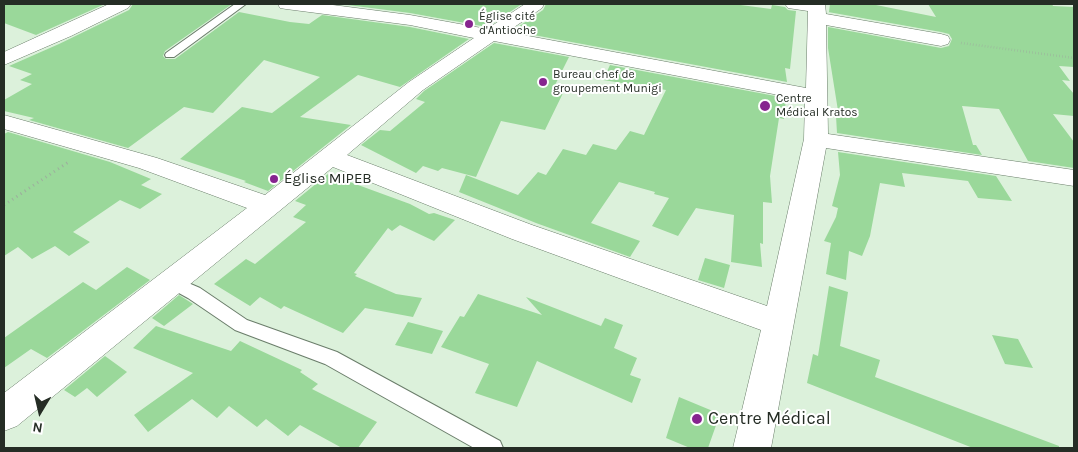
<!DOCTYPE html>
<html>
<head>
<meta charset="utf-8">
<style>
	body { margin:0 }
	#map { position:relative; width:1078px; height:452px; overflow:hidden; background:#dcf1db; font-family:Karla,sans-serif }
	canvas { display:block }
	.frame { position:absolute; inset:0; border:5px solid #252d25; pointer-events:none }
	.north { position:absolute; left:15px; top:387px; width:50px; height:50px; -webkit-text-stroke:4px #fff; paint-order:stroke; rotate:189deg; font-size:14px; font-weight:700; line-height:20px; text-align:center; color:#252d25 }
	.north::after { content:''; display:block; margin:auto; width:18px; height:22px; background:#252d25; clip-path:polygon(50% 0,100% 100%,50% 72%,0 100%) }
</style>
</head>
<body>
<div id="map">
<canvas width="1078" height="452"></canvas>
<div class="frame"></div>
<div class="north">N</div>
</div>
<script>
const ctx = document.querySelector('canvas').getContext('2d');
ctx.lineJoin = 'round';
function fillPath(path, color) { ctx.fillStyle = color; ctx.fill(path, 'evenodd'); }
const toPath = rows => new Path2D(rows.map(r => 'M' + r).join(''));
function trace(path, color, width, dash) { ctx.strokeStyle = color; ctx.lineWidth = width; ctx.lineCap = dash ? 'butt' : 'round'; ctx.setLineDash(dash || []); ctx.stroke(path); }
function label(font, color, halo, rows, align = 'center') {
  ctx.font = font + ' Karla,sans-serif'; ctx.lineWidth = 4; ctx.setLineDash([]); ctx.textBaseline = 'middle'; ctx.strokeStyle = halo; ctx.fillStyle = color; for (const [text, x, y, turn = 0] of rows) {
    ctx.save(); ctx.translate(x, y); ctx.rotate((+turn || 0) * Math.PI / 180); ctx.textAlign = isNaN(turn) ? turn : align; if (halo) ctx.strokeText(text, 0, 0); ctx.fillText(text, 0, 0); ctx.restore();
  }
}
fillPath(toPath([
	[4,4,105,4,36,35,4,23],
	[133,4,232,4,165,51,163,56,166,59,175,59,239,12,290,22,309,24,322,15,410,27,469,39,400,87,358,75,300,117,351,125,268,191,244,182,246,181,180,159,242,107,272,113,320,77,264,60,213,113,184,107,128,148,29,120,34,118,4,111,4,100,32,84,20,80,32,74,9,66,59,44,129,10],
	[340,4,522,4,487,27,410,13],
	[546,4,733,4,771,9,772,5,785,7,788,10,796,11,790,69,785,68,787,82,512,31,543,10],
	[830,4,871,4,936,17,928,4,1052,4,1053,6,1074,7,1074,67,1059,66,1070,81,1062,80,1074,94,1074,116,1053,114,1074,142,1074,168,1028,161,999,109,962,106,973,145,976,145,982,155,837,133,836,116,839,117,828,48,828,27,941,48,949,46,952,39,949,34,941,32,828,12,829,12],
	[494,43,569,57,554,87,565,89,545,130,501,121,476,177,442,168,438,171,423,166,416,173,361,145,380,130,390,131,425,102,416,99,424,91],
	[610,65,786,98,784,119,779,118,770,176,772,203,763,202,763,244,760,243,762,267,731,262,734,215,696,208,678,236,652,226,669,198,654,194,655,192,619,182,591,223,640,241,630,257,536,223,459,192,466,175,518,195,538,172,546,175,563,149,586,155,593,144,616,150,630,131,644,135,666,90,603,80],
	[8,132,110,162,151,179,141,185,162,194,140,209,120,200,73,232,90,242,69,256,55,246,32,259,18,247,4,256,4,134],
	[838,152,996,176,1012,201,978,198,968,181,902,173,905,187,880,183,870,236,862,256,849,251,846,280,826,274,831,243,824,241,836,217,838,208,832,206,840,175],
	[328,174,410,204,429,214,434,213,455,220,434,241,400,225,392,231,388,228,354,273,357,274,355,276,396,294,422,298,413,317,365,308,343,333,284,306,281,309,260,297,250,306,214,284,246,259,255,264,306,222,293,217,306,205,295,201],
	[705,258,730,265,724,288,698,280],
	[127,267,150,280,47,358,31,349,4,368,4,338,83,282,96,290],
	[829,286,848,292,840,346,880,360,875,377,1059,446,1059,448,973,448,807,383,813,354,818,356],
	[478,294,542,315,526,297,601,326,605,318,623,325,614,348,637,358,630,375,641,379,632,403,537,361,517,407,475,393,489,364,441,347,460,316,464,317],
	[179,295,193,304,164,326,152,318],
	[408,322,443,331,432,354,395,345],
	[156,326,231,351,240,341,302,370,300,372,318,384,312,389,377,422,358,448,342,448,300,425,288,436,266,419,257,427,229,406,217,418,192,399,148,432,134,415,193,373,133,348],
	[992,335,1018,339,1033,368,1005,364],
	[105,356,127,372,97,397,87,388,75,397,64,390],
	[679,397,720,414,708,448,690,448,666,438]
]), '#9ad89a');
const service = toPath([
	[235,4,246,4,174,57,166,57,165,55,166,53,235,4],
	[172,276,200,288,247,320,337,352,500,441,503,448,474,448,325,364,235,330,188,298,166,286,164,282,166,278,172,276]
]);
const minor = toPath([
	[109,4,131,4,128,8,71,36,4,65,4,52,109,4],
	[278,4,325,4,410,15,487,29,525,4,544,4,542,8,507,32,806,88,808,11,788,8,785,4,825,4,826,14,941,34,948,36,950,40,948,44,941,46,826,25,828,134,1074,170,1074,186,826,148,771,448,733,448,761,330,512,239,333,167,17,426,4,431,4,393,247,208,139,168,4,129,4,115,157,158,265,195,409,82,474,38,410,25,286,9,280,8,278,4],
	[494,41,805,100,804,139,767,306,532,225,347,155,423,90,494,41]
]);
trace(service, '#6a7d6a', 2);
trace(minor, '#6a7d6a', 1);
trace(toPath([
	[961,43,1074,58]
]), '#9dae9d', 2.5, [0.5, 2.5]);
trace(toPath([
	[4,205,70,161]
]), '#9dae9d', 3, [1, 4]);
fillPath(service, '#fff');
fillPath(minor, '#fff');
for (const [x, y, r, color] of [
	[469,24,5,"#86258f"],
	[543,82,5,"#86258f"],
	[765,106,6,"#86258f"],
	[274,179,5,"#86258f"],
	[697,419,6,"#86258f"]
]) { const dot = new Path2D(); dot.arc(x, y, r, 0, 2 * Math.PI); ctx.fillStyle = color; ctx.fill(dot); trace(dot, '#fff', 2); }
label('12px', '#252d25', '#fff', [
	["Église cité",479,17],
	["d'Antioche",479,31],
	["Bureau chef de",553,75],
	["groupement Munigi",553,89],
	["Centre",776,99],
	["Médical Kratos",776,113]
], 'left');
label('15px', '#252d25', '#fff', [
	["Église MIPEB",284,179]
], 'left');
label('18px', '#252d25', '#fff', [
	["Centre Médical",708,419]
], 'left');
</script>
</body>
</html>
